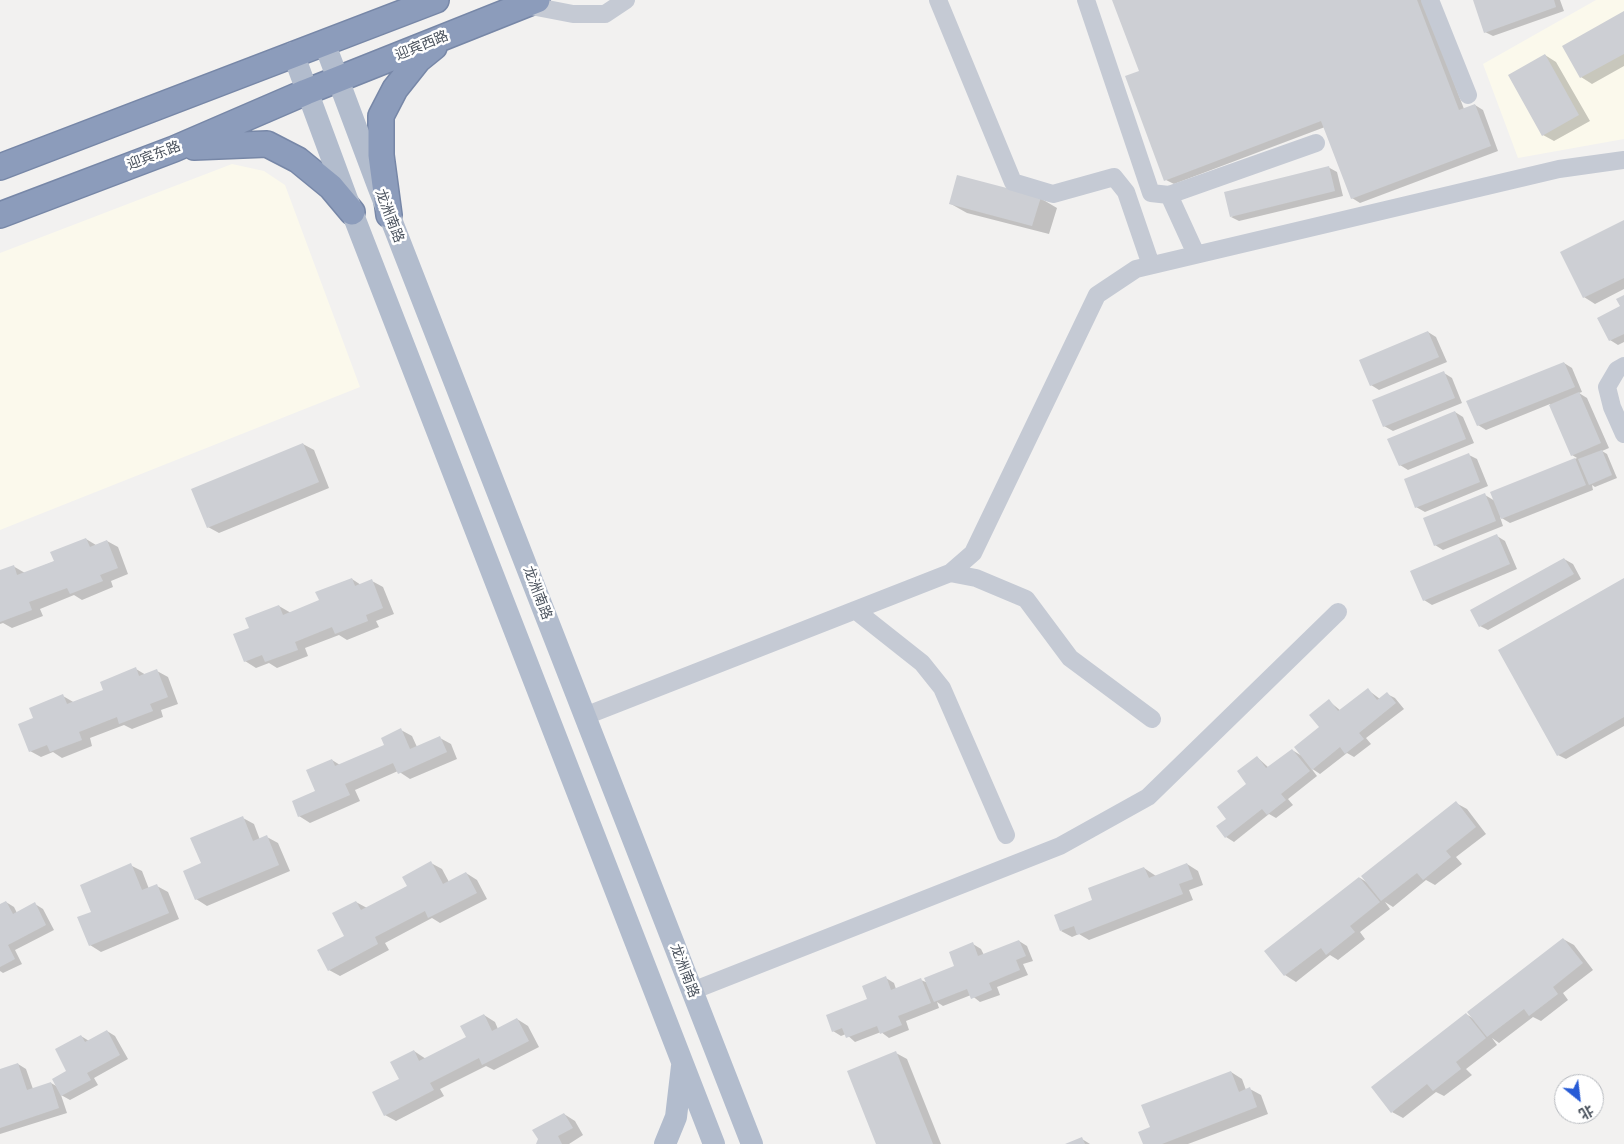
<!DOCTYPE html>
<html>
<head>
<meta charset="utf-8">
<style>
	body { margin:0 }
	#map { position:relative; width:1624px; height:1144px; overflow:hidden; background:#f2f1f0; font-family:Signika,"Noto Sans SC",sans-serif }
	canvas { display:block }
	.north { position:absolute; left:1554px; top:1074px; width:50px; height:50px; box-sizing:border-box; background:#fff; border:1px solid #b6b9be; border-radius:50%; rotate:151deg; font-size:14px; font-weight:700; line-height:20px; text-align:center; color:#49515c }
	.north::after { content:''; display:block; margin:auto; width:18px; height:22px; background:#275bd6; clip-path:polygon(50% 0,100% 100%,50% 72%,0 100%) }
</style>
</head>
<body>
<div id="map">
<canvas width="1624" height="1144"></canvas>
<div class="north">北</div>
</div>
<script>
const ctx = document.querySelector('canvas').getContext('2d');
ctx.lineJoin = 'round';
function fillPath(path, color) { ctx.fillStyle = color; ctx.fill(path, 'evenodd'); }
const toPath = rows => new Path2D(rows.map(r => 'M' + r).join(''));
function trace(path, color, width, dash) { ctx.strokeStyle = color; ctx.lineWidth = width; ctx.lineCap = dash ? 'butt' : 'round'; ctx.setLineDash(dash || []); ctx.stroke(path); }
function label(font, color, halo, rows, align = 'center') {
  ctx.font = font + ' Signika,"Noto Sans SC",sans-serif'; ctx.lineWidth = 5; ctx.setLineDash([]); ctx.textBaseline = 'middle'; ctx.strokeStyle = halo; ctx.fillStyle = color; for (const [text, x, y, turn = 0] of rows) {
    ctx.save(); ctx.translate(x, y); ctx.rotate((+turn || 0) * Math.PI / 180); ctx.textAlign = isNaN(turn) ? turn : align; if (halo) ctx.strokeText(text, 0, 0); ctx.fillText(text, 0, 0); ctx.restore();
  }
}
fillPath(toPath([
	[1596,0,1624,0,1624,139,1518,158,1483,64],
	[232,164,264,171,285,185,360,387,0,530,0,253]
]), '#fbf9ec');
fillPath(toPath([
	[1114,0,1423,0,1464,109,1475,105,1483,110,1498,151,1360,203,1352,198,1325,127,1174,184,1166,180,1140,72],
	[1474,0,1560,0,1564,11,1493,36,1485,32],
	[1624,13,1624,66,1592,84,1581,77],
	[1545,55,1556,62,1590,121,1554,141,1543,135],
	[1328,167,1337,172,1343,196,1239,221,1231,217],
	[1040,198,1057,208,1049,234,967,213,951,204],
	[1624,221,1624,289,1595,304,1584,297],
	[1624,297,1624,342,1618,345,1610,340],
	[1428,332,1436,337,1447,362,1379,390,1371,385],
	[1564,363,1572,368,1582,392,1579,393,1587,398,1609,448,1602,451,1607,454,1617,478,1595,487,1592,485,1593,490,1510,523,1500,517,1503,526,1443,550,1435,545,1485,495,1495,501,1492,493,1577,458,1572,455,1550,404,1486,430,1478,425],
	[1444,373,1452,378,1462,403,1393,431,1384,426,1374,401],
	[1455,412,1463,417,1474,443,1408,470,1400,465],
	[303,444,314,450,329,488,219,533,208,527],
	[1469,455,1477,459,1488,486,1425,512,1416,507],
	[1497,536,1505,541,1517,569,1432,605,1424,600],
	[86,539,96,545,107,541,118,547,128,574,111,581,113,587,82,600,74,595,40,609,43,616,12,628,3,623,0,624,0,571,13,566,25,573,55,561],
	[1564,559,1573,564,1581,579,1488,630,1480,626],
	[352,579,361,585,372,581,383,587,394,614,376,621,379,627,347,640,339,635,305,648,308,656,277,668,269,663,256,668,245,661,250,629,279,606,291,613,320,601],
	[1624,579,1624,726,1566,759,1558,755],
	[136,669,146,675,157,671,168,677,178,704,161,710,163,717,132,729,124,725,90,738,92,746,62,758,53,752,41,757,30,751,35,718,63,696,75,703,105,691],
	[1368,690,1380,699,1387,694,1395,698,1404,709,1366,738,1371,744,1354,757,1347,753,1320,774,1311,768,1317,776,1288,799,1293,805,1276,818,1269,814,1234,842,1226,837,1228,819,1248,784,1257,757,1269,768,1292,750,1302,756,1321,727,1329,701,1341,711],
	[401,730,412,736,417,747,440,738,451,744,457,759,410,779,398,771,355,790,360,801,310,823,299,816,293,802,317,792,332,760,340,765,386,745],
	[1456,803,1467,809,1486,834,1456,857,1462,864,1435,885,1426,880,1393,907,1385,902,1390,909,1360,932,1365,939,1338,960,1330,955,1296,982,1285,975,1266,951,1360,878,1368,883],
	[243,818,254,824,260,840,267,837,278,843,290,871,207,906,196,899],
	[431,863,442,869,449,882,466,873,477,880,487,899,440,923,432,918,385,943,389,950,340,976,329,970,345,936,356,902,367,908,408,886],
	[1187,864,1198,871,1203,885,1189,890,1193,900,1089,940,1079,934,1072,937,1061,931,1094,901,1144,868,1156,876],
	[130,865,142,871,149,889,157,886,168,892,179,919,101,952,90,945,92,912],
	[6,902,14,907,17,913,35,904,43,909,54,930,15,950,22,964,3,973,0,971,0,905],
	[1563,939,1574,945,1593,970,1563,993,1568,1000,1541,1021,1533,1017,1499,1043,1492,1038,1497,1045,1466,1069,1472,1075,1444,1096,1436,1092,1403,1118,1392,1112,1466,1014,1474,1019],
	[1019,941,1027,946,1033,961,1023,964,1028,975,997,987,1000,995,980,1002,971,995,943,1006,937,1002,939,1008,906,1021,909,1030,889,1038,881,1032,855,1042,846,1034,841,1036,833,1031,869,1000,886,978,894,983,896,989,921,980,928,983,956,966,973,944,981,949,984,955],
	[484,1015,495,1022,498,1029,517,1019,528,1026,539,1047,494,1070,486,1066,440,1089,444,1096,396,1121,385,1115,414,1051,426,1059,468,1038],
	[107,1031,115,1036,128,1059,94,1078,98,1085,70,1100,61,1095,67,1113,0,1134,0,1070,18,1064,26,1069,33,1089,51,1083,58,1087,68,1071,81,1036,89,1041],
	[896,1053,907,1059,941,1144,877,1144],
	[1231,1072,1242,1079,1246,1090,1250,1089,1261,1095,1268,1114,1188,1144,1144,1144],
	[564,1114,575,1121,583,1135,569,1144,537,1144],
	[1082,1139,1090,1144,1069,1144]
]), '#0003');
fillPath(toPath([
	[1112,0,1417,0,1459,110,1475,104,1491,146,1351,199,1321,121,1164,181,1125,76,1139,71],
	[1473,0,1554,0,1556,7,1484,33],
	[1624,11,1624,54,1580,78,1562,46],
	[1545,54,1579,115,1542,136,1508,75],
	[1329,166,1335,191,1230,217,1224,192],
	[957,175,1041,197,1032,226,949,204],
	[1624,220,1624,278,1583,298,1560,252],
	[1624,295,1624,334,1609,341,1597,318,1620,306,1616,299],
	[1428,331,1439,357,1370,386,1359,360],
	[1564,362,1575,387,1477,426,1466,401],
	[1444,371,1455,398,1383,427,1372,400],
	[1579,392,1601,443,1571,456,1549,405],
	[1455,411,1466,439,1399,466,1387,439],
	[303,443,319,482,207,528,191,489],
	[1602,450,1612,475,1589,485,1578,459],
	[1469,453,1480,482,1415,508,1404,479],
	[1575,458,1586,485,1501,519,1490,492],
	[1485,493,1496,521,1434,546,1423,518],
	[1497,534,1510,564,1423,601,1410,571],
	[86,538,90,547,107,540,118,568,100,575,103,581,70,594,67,588,29,602,32,610,0,622,0,570,14,565,17,575,54,561,50,552],
	[1564,558,1574,574,1479,627,1470,610],
	[352,578,355,586,372,579,383,608,366,615,368,621,335,634,332,627,295,642,298,650,265,662,262,655,244,662,233,634,249,628,245,618,279,605,283,615,319,600,315,592],
	[1624,578,1624,717,1557,756,1498,650],
	[136,667,139,676,157,669,168,697,150,704,153,711,119,724,117,717,79,732,82,740,50,752,47,745,29,752,18,724,33,718,29,708,63,694,67,704,103,690,100,682],
	[1368,688,1377,700,1387,692,1396,703,1359,733,1364,739,1345,754,1340,747,1312,770,1294,747,1319,727,1309,715,1329,699,1338,711],
	[401,728,410,749,440,736,447,752,398,774,393,763,345,784,350,795,298,817,292,801,315,791,306,770,332,759,335,766,384,745,381,738],
	[1292,749,1310,771,1281,794,1286,800,1267,815,1262,809,1225,838,1216,826,1226,819,1217,807,1246,784,1237,771,1257,756,1266,768],
	[1456,801,1476,827,1446,851,1451,857,1423,880,1417,873,1381,901,1361,876],
	[243,816,253,841,267,835,279,865,195,900,183,871,201,863,190,838],
	[431,861,443,884,466,872,477,893,428,918,425,911,375,937,378,944,328,971,317,950,344,936,332,913,356,901,361,910,407,886,402,877],
	[131,863,142,890,157,884,169,913,89,946,77,917,91,912,80,885],
	[1187,863,1193,879,1179,884,1183,894,1077,935,1074,926,1060,931,1054,915,1092,900,1088,888,1144,867,1149,878],
	[1359,877,1380,902,1350,926,1355,932,1326,955,1321,948,1284,976,1264,951],
	[6,901,13,914,35,902,46,925,8,945,15,959,0,967,0,904],
	[1563,938,1583,963,1553,987,1558,994,1529,1016,1524,1009,1487,1037,1467,1012],
	[1019,940,1026,956,1016,960,1020,970,989,983,992,990,971,999,967,989,934,1002,924,978,954,966,949,952,973,942,978,956],
	[886,976,891,990,921,978,931,1003,898,1016,902,1025,880,1034,877,1026,846,1038,842,1028,832,1032,826,1015,867,999,862,986],
	[1466,1013,1486,1038,1456,1062,1461,1069,1433,1091,1427,1084,1391,1113,1371,1087],
	[484,1014,492,1031,517,1018,529,1041,482,1065,479,1058,430,1083,434,1090,384,1116,372,1092,399,1079,390,1062,414,1050,419,1061,466,1037,460,1026],
	[107,1030,120,1055,87,1073,91,1080,61,1096,52,1079,66,1071,55,1049,81,1035,85,1042],
	[896,1051,933,1144,876,1144,847,1071],
	[18,1063,27,1090,51,1082,59,1108,0,1128,0,1069],
	[1231,1071,1239,1092,1250,1087,1257,1107,1162,1144,1143,1144,1138,1132,1150,1127,1141,1105],
	[564,1113,573,1128,558,1136,562,1144,536,1144,538,1139,532,1130],
	[1082,1137,1085,1144,1065,1144]
]), '#cdcfd4');
const highway = toPath([
	[194,147,267,144,298,160,331,187,352,212],
	[0,167,436,0],
	[0,215,174,149,306,92,537,0],
	[389,215,381,155,381,116,395,89,418,60,434,47]
]);
trace(highway, '#7787a7', 28);
trace(toPath([
	[938,0,1013,182,1053,194,1114,177,1126,192,1151,265],
	[1086,0,1151,193,1169,195,1316,143],
	[1430,0,1468,95],
	[526,5,573,14,605,14,626,0],
	[1169,195,1196,254],
	[1624,366,1617,370,1607,387,1612,407,1624,434],
	[950,573,976,578,1026,599,1070,658,1152,719],
	[855,610,922,663,942,688,1006,835],
	[585,716,950,573,973,553,1097,295,1136,269,1559,169,1624,160],
	[692,991,1060,846,1148,797,1338,612]
]), '#c5cad4', 18);
trace(toPath([
	[324,42,378,186,752,1144],
	[293,53,347,199,714,1144],
	[665,1144,676,1117,682,1066]
]), '#b2bccd', 22);
trace(highway, '#8c9cbb', 25);
label('14px', '#49515c', '#fff', [
	["迎宾西路",422,46,-22],
	["迎宾东路",154,156,-21],
	["龙洲南路",389,216,69],
	["龙洲南路",537,593,69],
	["龙洲南路",684,971,69]
]);
</script>
</body>
</html>
